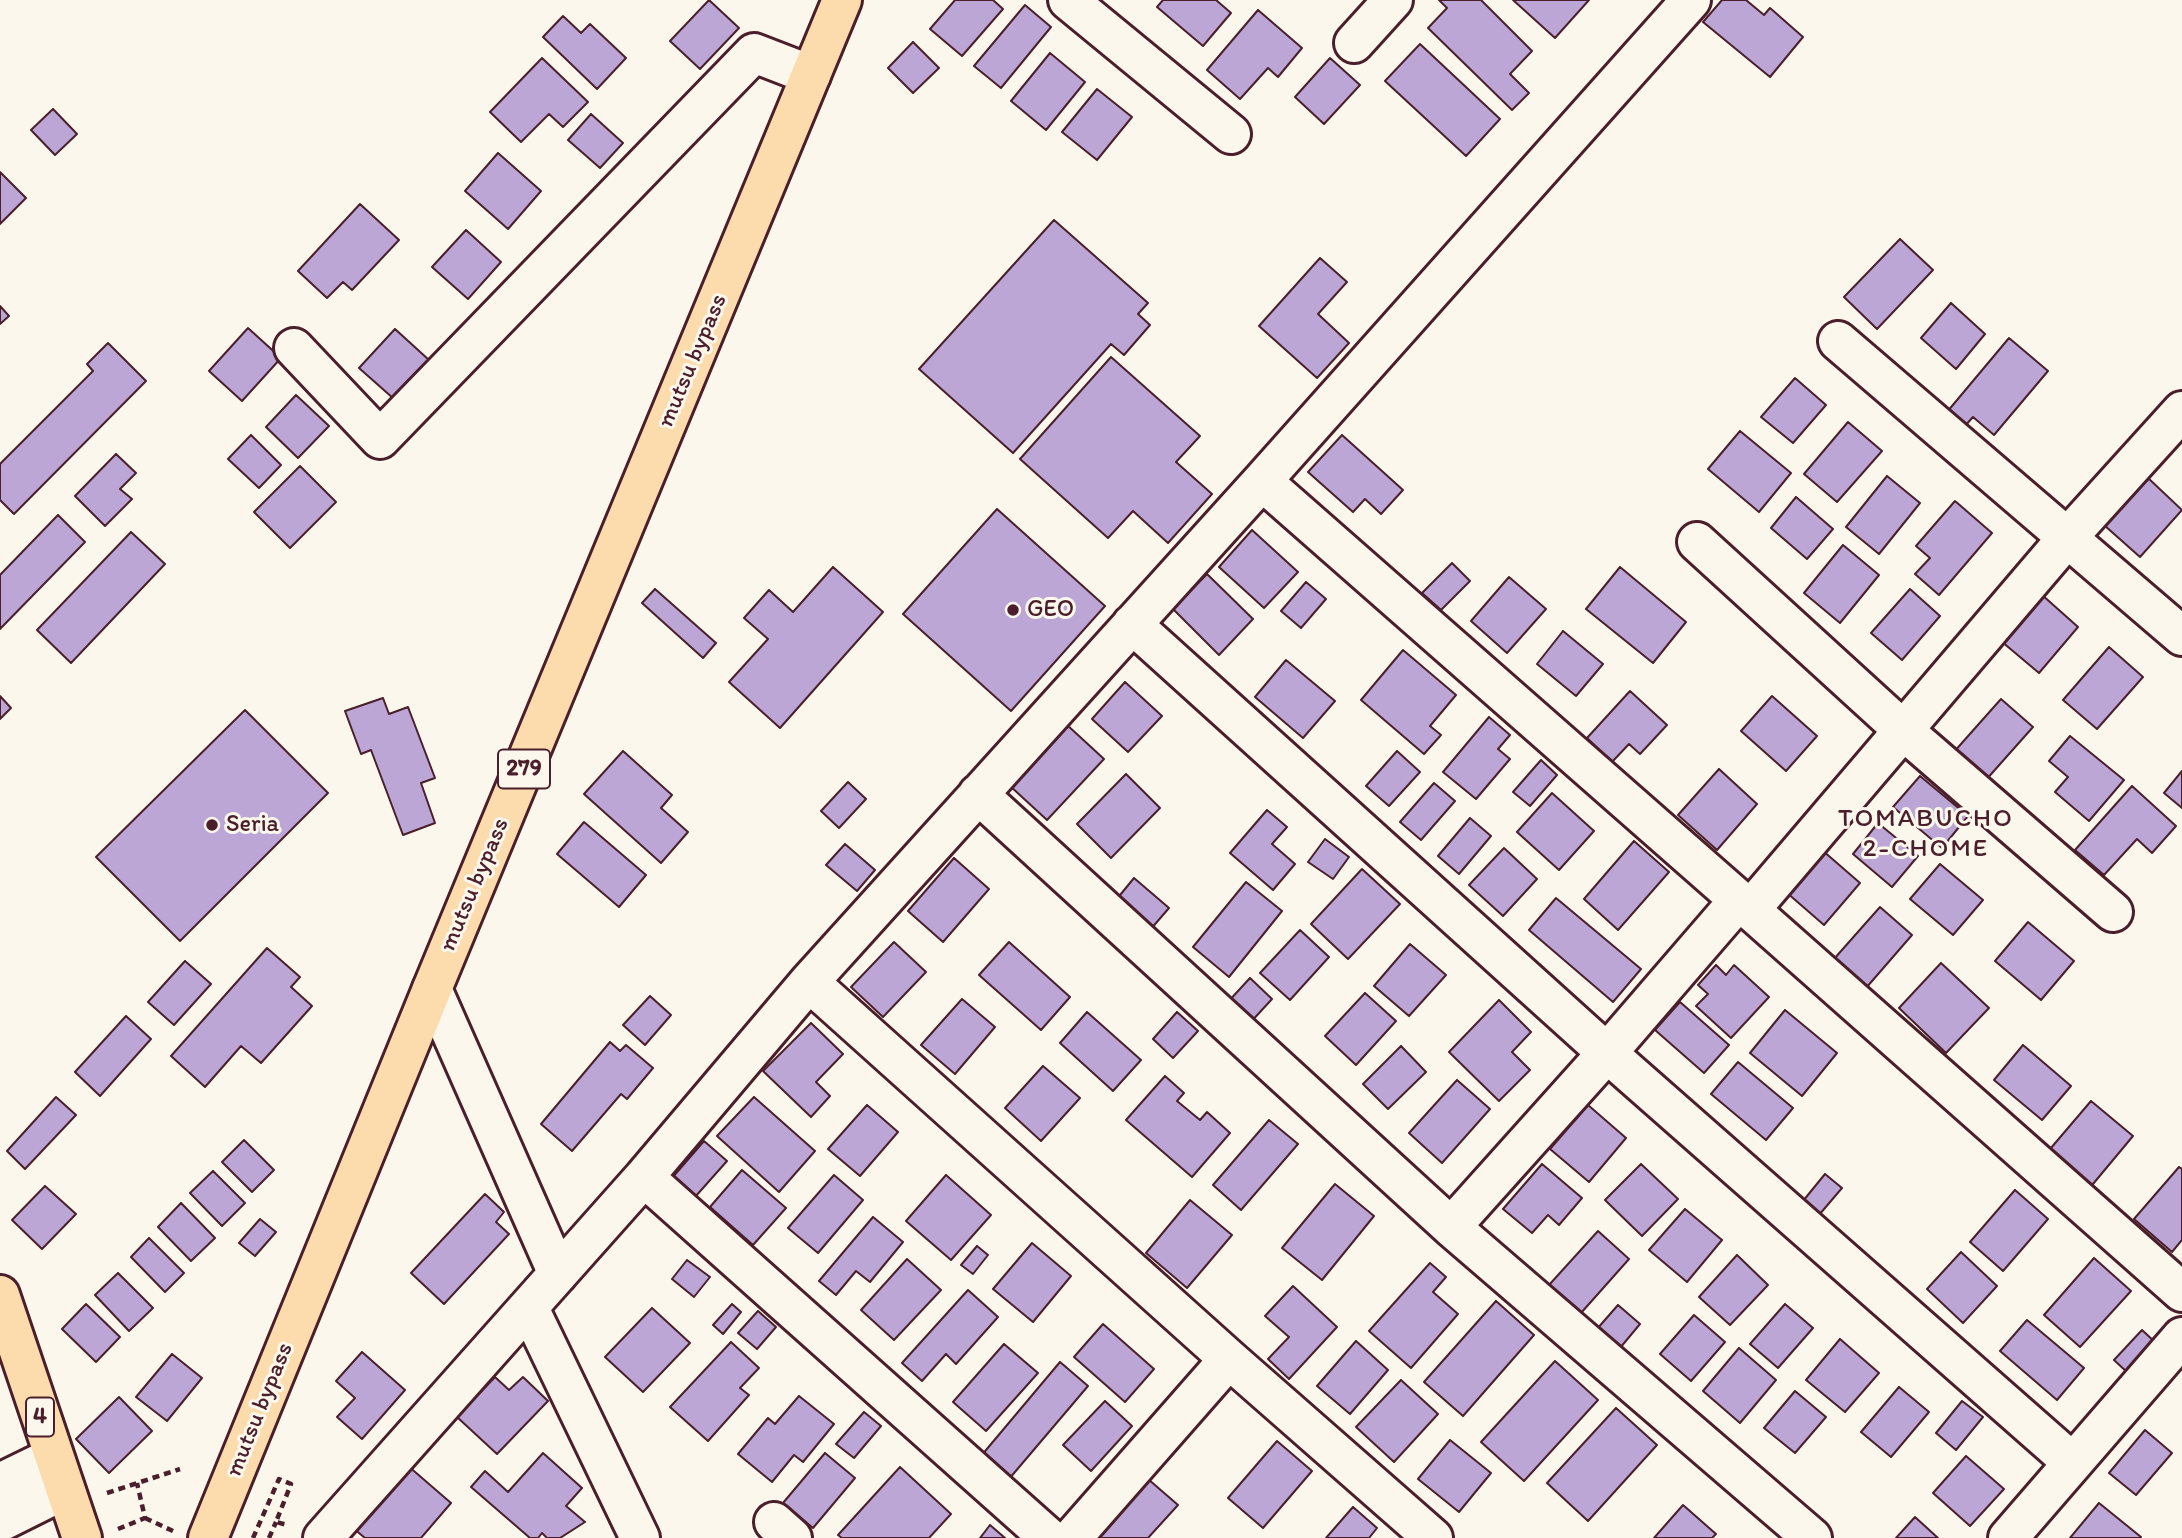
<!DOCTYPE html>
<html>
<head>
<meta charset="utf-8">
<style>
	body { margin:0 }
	canvas { display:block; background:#fbf7ec }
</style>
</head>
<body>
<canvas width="2182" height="1538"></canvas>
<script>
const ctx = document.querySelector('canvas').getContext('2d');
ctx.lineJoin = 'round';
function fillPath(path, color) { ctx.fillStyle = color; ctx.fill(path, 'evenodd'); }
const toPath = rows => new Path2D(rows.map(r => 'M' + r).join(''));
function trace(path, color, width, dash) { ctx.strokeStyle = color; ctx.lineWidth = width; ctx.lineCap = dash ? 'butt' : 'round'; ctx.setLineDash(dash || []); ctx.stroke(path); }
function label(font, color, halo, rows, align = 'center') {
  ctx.font = font + ' Itim,sans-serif'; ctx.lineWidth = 6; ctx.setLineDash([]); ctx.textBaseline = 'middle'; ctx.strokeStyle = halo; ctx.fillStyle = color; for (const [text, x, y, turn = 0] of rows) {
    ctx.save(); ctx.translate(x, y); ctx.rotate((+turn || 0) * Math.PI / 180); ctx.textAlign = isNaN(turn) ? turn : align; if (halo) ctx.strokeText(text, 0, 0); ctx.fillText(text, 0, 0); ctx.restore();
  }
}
const building = toPath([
	[709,0,739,28,700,69,670,41,709,0],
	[955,0,993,0,1003,9,962,56,930,29,955,0],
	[1163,0,1216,0,1231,13,1203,46,1157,7,1163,0],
	[1439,0,1481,0,1532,51,1510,74,1529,93,1512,110,1428,28,1447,8,1439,0],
	[1513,0,1589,0,1555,38,1513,0],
	[1722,0,1746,0,1764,15,1770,8,1803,37,1770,77,1703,22,1722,0],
	[1025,5,1051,27,1001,88,974,66,1025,5],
	[1258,10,1302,48,1278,77,1268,68,1240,99,1207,70,1258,10],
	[563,16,581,33,590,24,626,58,597,89,543,37,563,16],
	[913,42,939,68,913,93,888,68,913,42],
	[1420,44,1500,119,1466,156,1385,81,1420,44],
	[1050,53,1085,82,1046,130,1011,101,1050,53],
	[542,58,588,102,563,127,549,114,521,142,490,112,542,58],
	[1330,58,1360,85,1324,124,1295,97,1330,58],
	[1097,89,1132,117,1097,160,1062,132,1097,89],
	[53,109,77,134,55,155,31,130,53,109],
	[591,114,623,143,600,168,568,140,591,114],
	[498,153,541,191,508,229,465,191,498,153],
	[0,172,26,198,0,224,0,172],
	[360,204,399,240,352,290,343,282,327,298,298,271,360,204],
	[1054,220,1148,303,1138,314,1150,325,1124,355,1111,344,1013,453,919,369,1054,220],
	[466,230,501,262,468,299,432,267,466,230],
	[1900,239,1933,270,1877,329,1844,297,1900,239],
	[1320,258,1347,282,1318,314,1349,343,1317,378,1259,326,1320,258],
	[1951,303,1985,334,1956,369,1921,338,1951,303],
	[0,306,9,316,0,324,0,306],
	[248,328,281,358,242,401,209,371,248,328],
	[395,329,429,360,394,399,359,368,395,329],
	[2009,338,2048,371,1994,435,1973,417,1964,427,1947,412,2009,338],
	[108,343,146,381,14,514,0,500,0,464,93,371,87,364,108,343],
	[1111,357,1200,436,1176,462,1212,494,1168,543,1133,511,1108,538,1020,459,1111,357],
	[1795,378,1826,405,1793,443,1761,417,1795,378],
	[296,395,329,426,298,458,266,427,296,395],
	[1848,422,1882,451,1837,502,1804,474,1848,422],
	[1740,431,1791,473,1759,512,1708,469,1740,431],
	[251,435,281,465,259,488,228,459,251,435],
	[1342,435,1403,490,1381,514,1365,499,1353,512,1308,472,1342,435],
	[116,454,136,473,120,489,132,499,105,526,75,496,116,454],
	[300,466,336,502,290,548,254,512,300,466],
	[1887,476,1920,503,1879,554,1846,527,1887,476],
	[2147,477,2182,510,2140,557,2104,525,2147,477],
	[1796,497,1833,529,1807,559,1771,528,1796,497],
	[1955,501,1992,533,1939,595,1915,574,1930,558,1916,546,1955,501],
	[997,509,1105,606,1011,711,903,614,997,509],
	[58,515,85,542,0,629,0,575,58,515],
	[1252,530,1298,572,1264,608,1219,567,1252,530],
	[131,532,165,564,71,663,37,630,131,532],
	[1843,545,1879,575,1840,623,1804,593,1843,545],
	[1452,563,1470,581,1441,610,1422,593,1452,563],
	[833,567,883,612,780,728,729,682,768,639,744,618,769,590,793,612,833,567],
	[1620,567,1686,622,1653,663,1586,609,1620,567],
	[1207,574,1253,619,1219,655,1173,609,1207,574],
	[1509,577,1546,609,1507,653,1471,621,1509,577],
	[1306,582,1326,599,1301,628,1281,611,1306,582],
	[655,589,716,643,703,658,642,603,655,589],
	[1910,589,1940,616,1902,660,1871,633,1910,589],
	[2041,594,2078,627,2039,673,2001,641,2041,594],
	[1563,631,1603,664,1576,696,1537,664,1563,631],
	[2109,647,2143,677,2097,729,2063,700,2109,647],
	[1403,650,1456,695,1430,726,1441,735,1424,754,1361,700,1403,650],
	[1286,660,1335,701,1303,738,1255,697,1286,660],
	[1125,682,1162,716,1128,752,1092,719,1125,682],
	[1630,691,1667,725,1640,754,1629,744,1612,762,1587,738,1630,691],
	[0,696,11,708,0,719,0,696],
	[1772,696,1817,736,1786,771,1741,731,1772,696],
	[383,698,389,714,408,707,435,778,421,783,435,823,403,835,371,750,361,754,345,711,383,698],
	[2001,699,2033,727,1985,781,1953,753,2001,699],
	[245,710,328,793,180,941,96,857,245,710],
	[1489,717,1510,735,1498,749,1510,759,1476,799,1443,772,1489,717],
	[1066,724,1104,759,1047,820,1009,785,1066,724],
	[2070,736,2124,780,2089,821,2055,792,2068,777,2049,761,2070,736],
	[623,751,672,795,661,808,688,832,661,863,584,794,623,751],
	[1397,751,1420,772,1389,806,1366,786,1397,751],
	[1541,760,1557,775,1530,806,1513,792,1541,760],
	[1719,769,1757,804,1717,850,1678,815,1719,769],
	[2182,771,2182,808,2164,793,2182,771],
	[1126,774,1160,808,1111,858,1077,824,1126,774],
	[1920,776,1968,816,1942,848,1893,807,1920,776],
	[848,782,866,799,839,828,821,811,848,782],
	[1434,783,1455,801,1421,840,1400,822,1434,783],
	[2132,786,2176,826,2152,853,2137,839,2104,875,2075,850,2132,786],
	[1552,793,1594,831,1559,870,1517,832,1552,793],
	[1267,810,1287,827,1272,844,1295,864,1273,890,1230,853,1267,810],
	[1470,818,1491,836,1459,874,1438,856,1470,818],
	[584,822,646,875,619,907,557,854,584,822],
	[1878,823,1918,856,1892,887,1853,854,1878,823],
	[1325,839,1349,857,1333,879,1308,862,1325,839],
	[1634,841,1669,872,1618,930,1584,899,1634,841],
	[845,844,875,870,857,891,826,865,845,844],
	[1504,848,1537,879,1503,916,1469,885,1504,848],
	[1822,850,1860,883,1824,925,1786,892,1822,850],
	[954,858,989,889,943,942,908,911,954,858],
	[1940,864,1983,900,1953,935,1910,899,1940,864],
	[1362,869,1400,904,1348,959,1311,924,1362,869],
	[1134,878,1169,908,1150,930,1116,900,1134,878],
	[1246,882,1282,911,1229,977,1193,947,1246,882],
	[1556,898,1641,969,1613,1002,1529,930,1556,898],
	[1880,907,1912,935,1866,988,1834,959,1880,907],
	[2028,922,2074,961,2041,1000,1995,961,2028,922],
	[1300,930,1329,957,1290,1000,1260,973,1300,930],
	[894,942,926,972,883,1017,851,987,894,942],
	[1009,942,1070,997,1041,1030,979,975,1009,942],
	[1410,944,1446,975,1409,1016,1374,986,1410,944],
	[267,948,300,977,291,987,312,1006,261,1063,241,1046,205,1087,171,1056,267,948],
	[185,961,211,984,174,1025,148,1002,185,961],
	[1941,963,1989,1008,1946,1053,1899,1008,1941,963],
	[1716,965,1726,975,1734,965,1769,997,1731,1038,1696,1006,1708,994,1698,985,1716,965],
	[1250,978,1272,999,1249,1024,1227,1003,1250,978],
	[1365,993,1396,1021,1356,1065,1325,1036,1365,993],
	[650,996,671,1015,645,1045,623,1025,650,996],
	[962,999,995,1027,955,1074,921,1045,962,999],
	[1499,1000,1531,1032,1512,1052,1530,1070,1499,1101,1449,1052,1499,1000],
	[1680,1002,1729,1045,1704,1073,1655,1030,1680,1002],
	[1785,1010,1837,1053,1802,1096,1750,1053,1785,1010],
	[1087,1012,1141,1060,1113,1091,1060,1043,1087,1012],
	[1177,1012,1198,1031,1173,1058,1153,1039,1177,1012],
	[126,1016,151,1039,100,1096,75,1072,126,1016],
	[811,1023,843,1054,816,1082,830,1096,811,1117,763,1071,811,1023],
	[610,1042,620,1051,626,1045,653,1068,627,1099,621,1094,572,1151,541,1124,610,1042],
	[2023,1045,2071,1086,2042,1120,1994,1080,2023,1045],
	[1401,1046,1426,1072,1388,1109,1363,1084,1401,1046],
	[1738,1062,1793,1108,1766,1140,1711,1094,1738,1062],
	[1043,1066,1080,1098,1041,1141,1005,1108,1043,1066],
	[1165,1076,1184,1093,1177,1101,1200,1120,1207,1112,1230,1133,1192,1177,1126,1120,1165,1076],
	[1457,1080,1490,1109,1442,1163,1409,1133,1457,1080],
	[56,1097,76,1115,25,1169,7,1151,56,1097],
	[754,1097,815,1151,779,1192,717,1136,754,1097],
	[2091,1101,2133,1136,2088,1190,2045,1155,2091,1101],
	[867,1105,898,1132,860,1176,828,1149,867,1105],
	[1588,1105,1626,1138,1589,1182,1550,1149,1588,1105],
	[1269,1120,1298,1144,1241,1210,1213,1185,1269,1120],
	[244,1140,274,1170,252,1192,222,1162,244,1140],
	[704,1141,727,1161,695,1197,672,1178,704,1141],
	[1542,1164,1582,1198,1559,1225,1548,1215,1532,1233,1503,1209,1542,1164],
	[1641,1164,1678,1199,1642,1236,1605,1200,1641,1164],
	[2179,1167,2182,1169,2182,1240,2172,1252,2134,1219,2179,1167],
	[742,1170,786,1208,753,1245,710,1207,742,1170],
	[213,1171,245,1203,222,1226,190,1193,213,1171],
	[1825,1174,1842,1188,1819,1215,1803,1201,1825,1174],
	[834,1175,863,1200,818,1253,788,1228,834,1175],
	[946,1175,991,1215,951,1260,906,1221,946,1175],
	[1335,1184,1374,1216,1322,1280,1282,1248,1335,1184],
	[45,1186,76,1214,42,1249,12,1220,45,1186],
	[2015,1190,2048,1219,2003,1271,1970,1242,2015,1190],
	[485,1194,504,1212,496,1222,509,1234,444,1304,411,1273,485,1194],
	[1190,1200,1232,1235,1187,1288,1146,1253,1190,1200],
	[181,1203,215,1238,191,1261,158,1227,181,1203],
	[1685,1209,1722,1240,1687,1282,1649,1250,1685,1209],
	[873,1217,903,1242,870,1282,856,1271,836,1295,819,1281,873,1217],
	[260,1219,276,1232,255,1256,239,1243,260,1219],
	[1598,1231,1629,1259,1581,1313,1549,1285,1598,1231],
	[149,1238,184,1273,165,1292,131,1257,149,1238],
	[1032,1243,1071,1276,1033,1322,993,1289,1032,1243],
	[977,1246,988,1255,973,1274,961,1265,977,1246],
	[1961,1252,1997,1286,1963,1323,1927,1289,1961,1252],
	[1737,1255,1768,1285,1730,1325,1699,1297,1737,1255],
	[2094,1258,2131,1291,2080,1347,2044,1315,2094,1258],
	[907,1259,941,1290,894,1340,861,1310,907,1259],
	[687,1260,710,1277,694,1297,672,1279,687,1260],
	[1430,1263,1446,1277,1433,1292,1458,1314,1411,1368,1369,1331,1430,1263],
	[118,1273,153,1308,129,1331,95,1295,118,1273],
	[1293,1286,1337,1327,1289,1379,1268,1359,1289,1337,1265,1316,1293,1286],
	[968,1290,998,1317,956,1364,946,1354,922,1381,902,1363,968,1290],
	[1496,1301,1534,1335,1463,1416,1424,1382,1496,1301],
	[86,1304,120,1337,96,1362,62,1329,86,1304],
	[732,1304,741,1312,723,1334,713,1325,732,1304],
	[1785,1304,1813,1328,1778,1368,1750,1344,1785,1304],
	[1618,1305,1640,1324,1620,1348,1597,1329,1618,1305],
	[652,1308,690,1343,643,1392,605,1357,652,1308],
	[758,1311,776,1327,757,1349,738,1333,758,1311],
	[1694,1315,1725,1342,1691,1381,1660,1354,1694,1315],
	[2027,1320,2084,1368,2057,1400,2000,1351,2027,1320],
	[1103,1324,1154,1369,1125,1402,1074,1357,1103,1324],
	[2142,1330,2157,1344,2129,1374,2114,1360,2142,1330],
	[1840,1339,1879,1373,1845,1412,1806,1380,1840,1339],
	[1356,1341,1388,1370,1350,1414,1317,1386,1356,1341],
	[731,1342,759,1368,740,1388,749,1395,708,1441,670,1407,731,1342],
	[1004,1344,1038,1373,986,1431,953,1402,1004,1344],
	[1739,1348,1776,1380,1740,1423,1703,1391,1739,1348],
	[362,1352,405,1390,362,1439,337,1417,355,1398,336,1381,362,1352],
	[172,1354,202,1378,167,1421,136,1397,172,1354],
	[1555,1361,1598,1400,1524,1481,1481,1442,1555,1361],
	[1060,1362,1088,1386,1009,1479,981,1456,1060,1362],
	[495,1377,509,1390,523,1377,548,1401,497,1454,457,1417,495,1377],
	[1401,1380,1438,1414,1394,1462,1356,1427,1401,1380],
	[1899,1387,1929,1412,1891,1457,1861,1432,1899,1387],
	[1795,1391,1826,1417,1795,1453,1764,1428,1795,1391],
	[799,1396,834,1424,803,1462,794,1455,772,1482,738,1454,768,1418,775,1424,799,1396],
	[119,1397,152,1431,109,1473,76,1439,119,1397],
	[1105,1401,1132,1426,1091,1471,1063,1445,1105,1401],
	[1962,1401,1983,1417,1956,1450,1936,1433,1962,1401],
	[1616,1408,1657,1445,1588,1521,1547,1483,1616,1408],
	[864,1412,881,1426,854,1458,836,1444,864,1412],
	[2145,1430,2172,1453,2136,1495,2109,1473,2145,1430],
	[1450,1440,1491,1473,1459,1512,1418,1479,1450,1440],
	[1277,1441,1312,1471,1263,1528,1228,1498,1277,1441],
	[543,1453,582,1488,566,1506,585,1522,560,1538,547,1538,542,1533,538,1538,530,1538,471,1487,485,1471,508,1492,543,1453],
	[825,1453,855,1478,813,1528,783,1503,825,1453],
	[1966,1456,2004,1489,1970,1526,1933,1493,1966,1456],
	[407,1465,451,1503,421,1538,365,1538,353,1528,407,1465],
	[900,1467,951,1514,929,1538,842,1538,838,1535,900,1467],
	[1148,1479,1178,1505,1148,1538,1100,1538,1097,1535,1148,1479],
	[2099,1503,2141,1537,2140,1538,2070,1538,2099,1503],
	[1683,1505,1716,1534,1712,1538,1654,1538,1683,1505],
	[1353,1507,1377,1528,1369,1538,1326,1538,1353,1507],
	[1915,1517,1938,1538,1896,1538,1915,1517],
	[990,1525,1005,1538,980,1538,990,1525]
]);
fillPath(building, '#bba6d6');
trace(building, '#4a1f2b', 2);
const minor = toPath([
	[1068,0,1231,134],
	[1354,43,1393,0],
	[1838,341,2182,636],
	[294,348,380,439,754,53,811,75],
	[1262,481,1739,900,2182,1292],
	[1697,542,1904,731,2113,912],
	[1132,624,1607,1053,2073,1463],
	[978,794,1451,1227,1812,1538],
	[1750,910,2067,538,2182,411],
	[809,982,1229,1359,1433,1538],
	[432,989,558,1274],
	[644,1177,1049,1538],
	[1451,1227,1607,1053,1739,900],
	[529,1308,640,1538],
	[0,1483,53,1457],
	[0,1522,64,1490],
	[774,1522,792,1538],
	[323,1538,644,1177,809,982,1262,481,1691,0],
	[1072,1538,1229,1359],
	[2008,1538,2182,1337]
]);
const major = toPath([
	[0,1295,82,1538]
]);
const highway = toPath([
	[208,1538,432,989,842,0]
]);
trace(minor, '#4a1f2b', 44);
trace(major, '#4a1f2b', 44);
trace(highway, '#4a1f2b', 44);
trace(toPath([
	[107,1493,180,1469],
	[145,1518,173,1531],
	[118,1529,145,1518,137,1483],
	[253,1538,279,1479,291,1484,276,1522,287,1525,287,1527],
	[269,1538,276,1522]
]), '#4a1f2b', 4.5, [7, 5]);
trace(minor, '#fbf7ec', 38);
trace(major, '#fcdcac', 38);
trace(highway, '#fcdcac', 38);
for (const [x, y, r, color] of [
	[1013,610,7,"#4a1f2b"],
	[212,825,7,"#4a1f2b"]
]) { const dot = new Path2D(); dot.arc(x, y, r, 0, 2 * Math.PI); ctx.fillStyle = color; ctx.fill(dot); trace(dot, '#fbf7ec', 2.5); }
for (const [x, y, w] of [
	[524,769,52],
	[40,1417,28]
]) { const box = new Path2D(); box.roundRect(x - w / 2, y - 19.5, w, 39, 5); ctx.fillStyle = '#fbf7ec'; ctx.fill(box); trace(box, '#4a1f2b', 2); }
label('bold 23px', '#4a1f2b', null, [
	["279",524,769],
	["4",40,1417]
]);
label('24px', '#4a1f2b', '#fbf7ec', [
	["mutsu bypass",693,361,-67],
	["mutsu bypass",475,885,-67],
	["mutsu bypass",260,1410,-68]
]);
label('24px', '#4a1f2b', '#fbf7ec', [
	["GEO",1027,610],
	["Seria",226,825]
], 'left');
ctx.letterSpacing = '2px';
label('26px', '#4a1f2b', '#fbf7ec', [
	["TOMABUCHO",1926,819],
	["2-CHOME",1926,849]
]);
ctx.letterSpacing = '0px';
</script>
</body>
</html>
